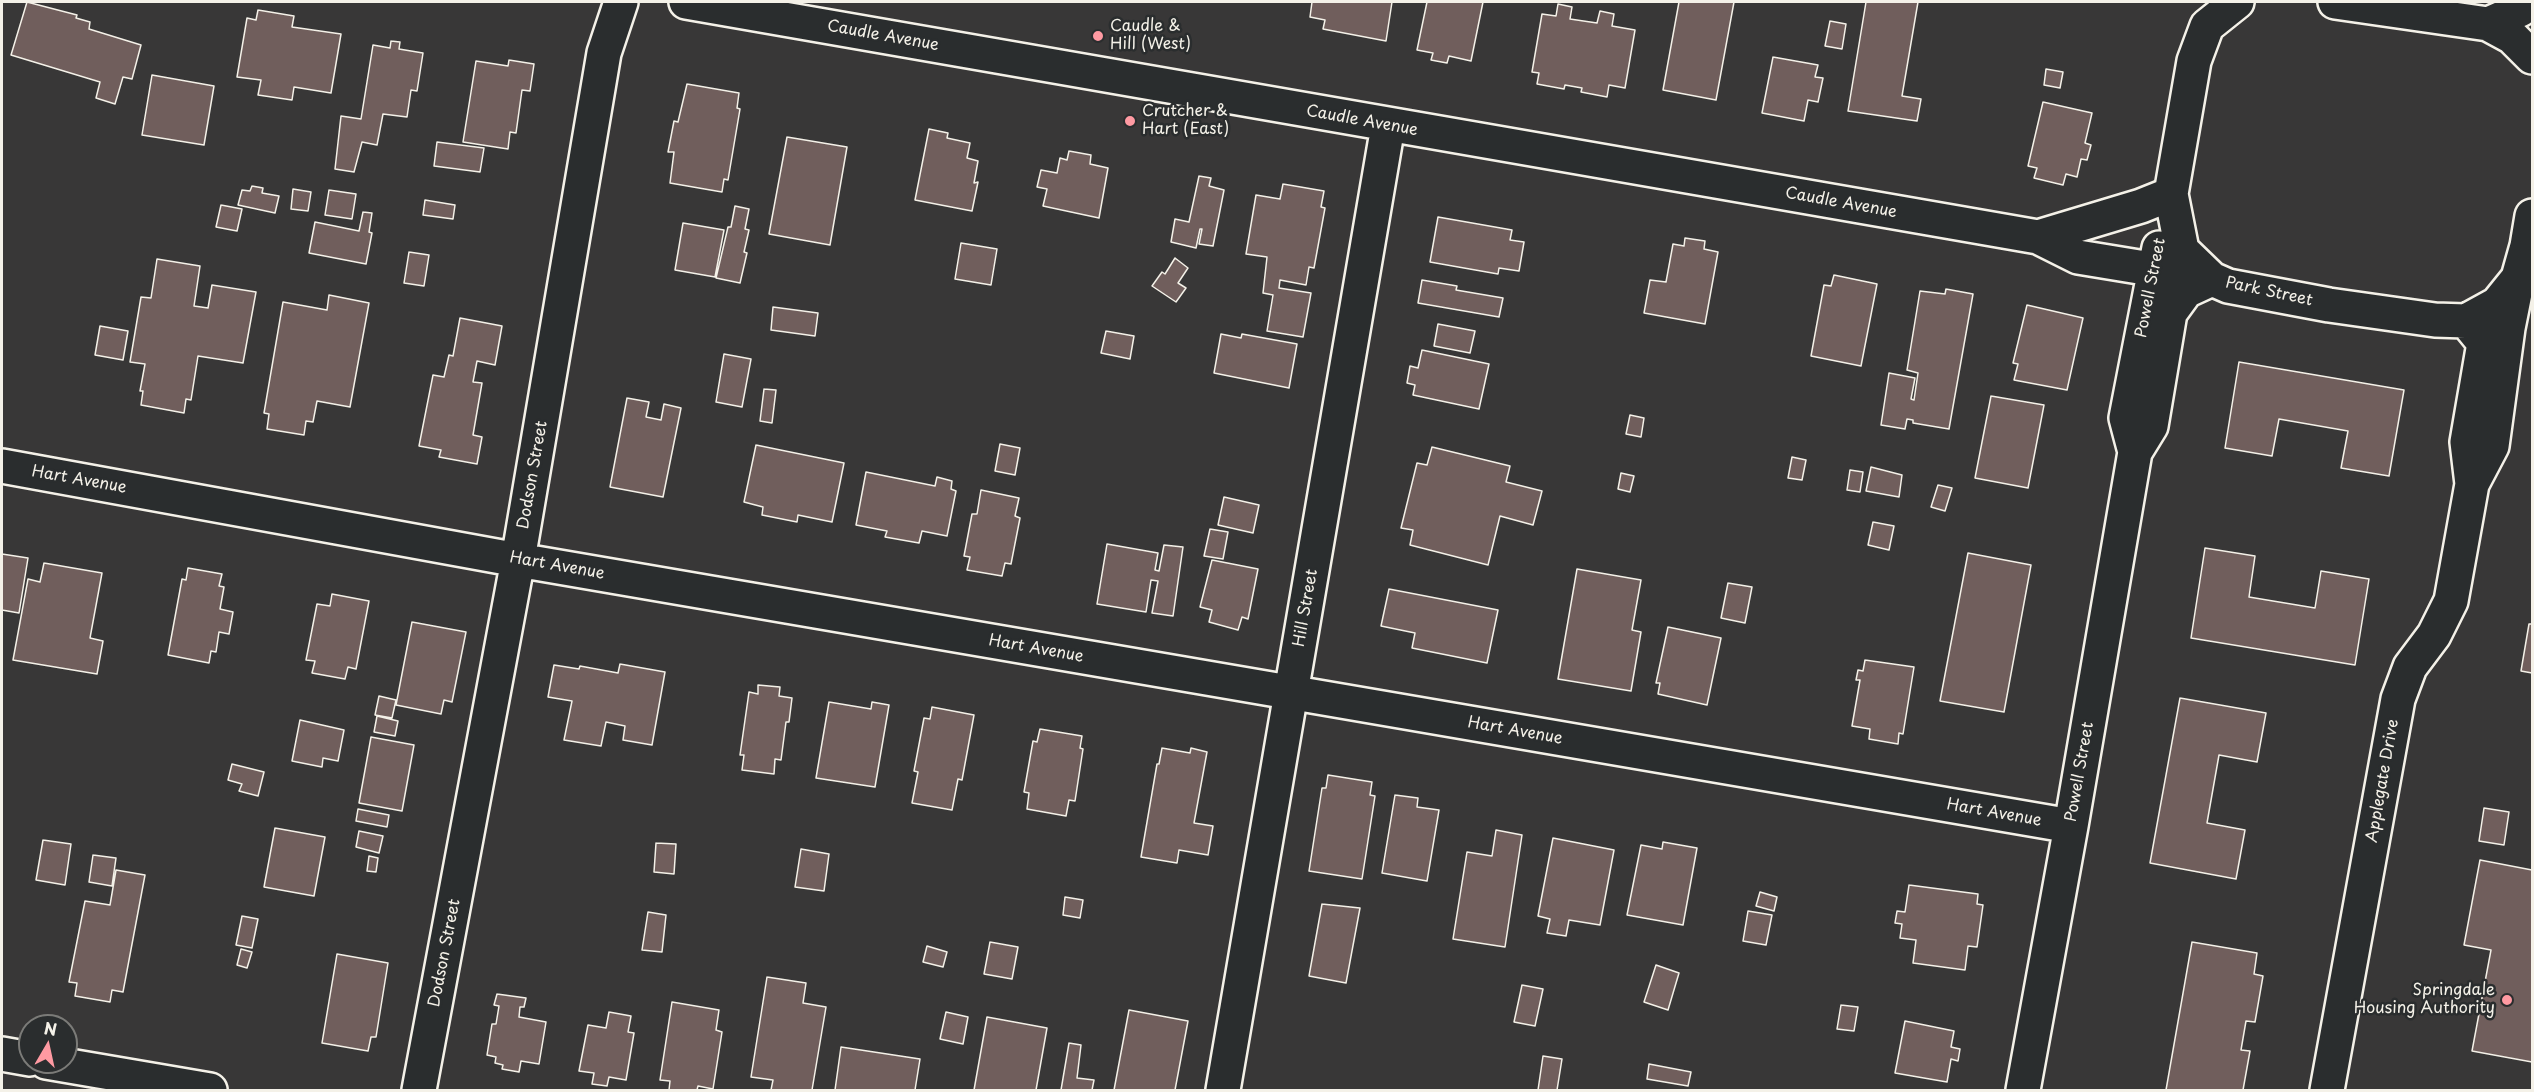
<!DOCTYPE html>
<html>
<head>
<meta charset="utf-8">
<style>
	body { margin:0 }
	#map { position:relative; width:2534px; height:1092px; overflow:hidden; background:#383737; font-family:"Playpen Sans",sans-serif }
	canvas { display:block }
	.frame { position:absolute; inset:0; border:3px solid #f4f1e8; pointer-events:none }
	.north { position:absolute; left:18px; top:1014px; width:60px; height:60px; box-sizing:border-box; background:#2a2d2e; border:2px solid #7b7b78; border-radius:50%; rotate:9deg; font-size:16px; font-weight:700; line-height:24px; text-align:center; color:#f4f1e8 }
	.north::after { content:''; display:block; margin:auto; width:21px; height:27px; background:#ff9aa2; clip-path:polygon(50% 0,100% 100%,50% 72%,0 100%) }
</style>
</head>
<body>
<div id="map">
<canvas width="2534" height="1092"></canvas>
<div class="frame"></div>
<div class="north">N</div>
</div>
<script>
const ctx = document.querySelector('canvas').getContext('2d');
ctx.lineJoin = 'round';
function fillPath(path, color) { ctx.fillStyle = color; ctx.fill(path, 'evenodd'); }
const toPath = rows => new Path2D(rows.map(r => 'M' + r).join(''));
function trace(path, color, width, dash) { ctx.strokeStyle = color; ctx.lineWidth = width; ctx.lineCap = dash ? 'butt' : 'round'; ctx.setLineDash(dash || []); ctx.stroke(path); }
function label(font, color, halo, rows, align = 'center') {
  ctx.font = font + ' "Playpen Sans",sans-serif'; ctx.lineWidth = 5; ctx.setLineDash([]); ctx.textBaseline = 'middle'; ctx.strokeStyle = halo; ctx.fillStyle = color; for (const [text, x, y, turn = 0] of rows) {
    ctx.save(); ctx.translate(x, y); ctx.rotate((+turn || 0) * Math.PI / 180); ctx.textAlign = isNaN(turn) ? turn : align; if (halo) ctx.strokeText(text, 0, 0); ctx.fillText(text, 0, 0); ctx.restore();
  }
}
const building = toPath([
	[27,2,77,15,76,18,90,22,89,29,141,45,132,79,123,77,115,104,96,98,100,82,11,55,27,2],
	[1312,2,1392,2,1386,41,1323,29,1325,20,1310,17,1312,2],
	[1427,2,1483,2,1471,61,1449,56,1447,63,1431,60,1433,53,1417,50,1427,2],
	[1679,2,1734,2,1716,100,1663,90,1679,2],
	[1866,2,1918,2,1902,96,1921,99,1917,121,1848,111,1866,2],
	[1558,4,1572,7,1570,19,1597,23,1600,11,1614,14,1612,26,1635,30,1625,88,1609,85,1607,97,1581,92,1582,88,1565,85,1564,89,1537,84,1539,73,1532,72,1542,14,1556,16,1558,4],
	[258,10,294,16,292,27,341,34,331,93,294,87,292,100,258,95,261,80,237,77,247,18,256,20,258,10],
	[1830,21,1846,24,1842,49,1825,46,1830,21],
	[391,41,400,42,399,49,423,53,417,91,411,90,407,117,383,114,377,145,362,142,354,172,335,169,341,116,361,119,373,45,390,48,391,41],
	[1773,57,1818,65,1815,77,1823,78,1818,102,1808,100,1804,121,1762,113,1773,57],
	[509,60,534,64,530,91,522,90,516,133,510,132,508,149,463,142,476,61,508,66,509,60],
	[2046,69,2063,72,2060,88,2044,85,2046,69],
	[152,75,214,86,204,145,142,135,152,75],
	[687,84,739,93,737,108,740,109,728,180,724,179,722,192,670,183,674,152,668,152,674,121,678,122,687,84],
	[2043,102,2092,113,2085,143,2091,145,2087,160,2081,159,2077,177,2066,174,2063,185,2034,178,2037,168,2028,166,2043,102],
	[929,129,948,133,947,138,970,143,967,158,978,161,974,183,978,182,972,211,915,200,929,129],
	[787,137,847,147,830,245,769,234,787,137],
	[437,142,484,148,480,172,434,166,437,142],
	[1069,151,1091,155,1090,164,1108,168,1099,218,1043,206,1047,189,1037,187,1041,170,1057,173,1060,158,1067,160,1069,151],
	[1199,176,1211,178,1209,186,1224,190,1213,246,1199,244,1202,229,1200,229,1196,248,1171,242,1175,219,1189,222,1199,176],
	[1283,184,1324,191,1321,207,1325,208,1314,268,1309,267,1306,285,1280,280,1279,288,1311,293,1303,337,1267,331,1273,295,1263,293,1267,257,1246,254,1256,195,1280,199,1283,184],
	[252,186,263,188,262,193,279,196,275,213,238,205,242,190,250,191,252,186],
	[293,189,311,192,308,211,291,209,293,189],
	[329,190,356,194,352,219,325,215,329,190],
	[425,200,455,205,453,219,423,215,425,200],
	[221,205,242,209,237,231,216,227,221,205],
	[735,206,749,209,745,229,749,230,744,252,747,253,740,283,716,278,728,227,731,227,735,206],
	[363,212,372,213,369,232,372,233,366,264,309,253,315,222,359,231,363,212],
	[1438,217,1512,230,1510,240,1524,242,1519,271,1499,268,1498,274,1430,262,1438,217],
	[683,223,724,230,715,277,675,270,683,223],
	[1685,238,1705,241,1704,249,1718,252,1705,324,1644,313,1650,280,1666,282,1673,244,1684,246,1685,238],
	[961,243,997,249,991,285,955,279,961,243],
	[409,252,429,255,424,286,404,283,409,252],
	[1175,258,1188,268,1178,283,1186,288,1176,302,1152,286,1162,272,1165,274,1175,258],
	[157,259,200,266,194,306,208,308,212,285,256,292,243,363,198,356,191,400,186,399,184,413,141,405,143,391,140,391,145,364,130,362,141,297,151,298,157,259],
	[1834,275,1877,284,1861,366,1811,356,1824,285,1831,286,1834,275],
	[1422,280,1457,286,1456,290,1503,298,1499,317,1418,303,1422,280],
	[1946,289,1973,294,1949,429,1913,423,1913,420,1907,419,1905,429,1881,425,1889,373,1915,378,1911,399,1914,400,1918,373,1907,370,1920,291,1945,294,1946,289],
	[329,295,369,303,350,407,317,401,313,422,306,421,304,435,267,429,269,414,264,413,283,302,327,310,329,295],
	[2027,305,2083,318,2067,390,2014,380,2018,364,2013,363,2027,305],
	[773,307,818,313,815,336,771,330,773,307],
	[460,318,502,326,495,365,477,361,473,382,482,383,473,435,482,437,477,464,439,457,441,450,419,446,433,375,444,377,449,355,453,356,460,318],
	[1438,324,1475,331,1470,353,1434,346,1438,324],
	[100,326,128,331,123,360,95,355,100,326],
	[1106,331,1134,336,1130,359,1101,353,1106,331],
	[1221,334,1241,338,1242,334,1297,344,1289,388,1214,373,1221,334],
	[1422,350,1489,364,1479,409,1413,395,1415,385,1407,383,1410,366,1418,368,1422,350],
	[724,354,751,359,742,407,716,402,724,354],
	[2239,362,2404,390,2389,476,2341,468,2348,431,2279,419,2272,456,2225,448,2239,362],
	[764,389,776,390,772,423,760,421,764,389],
	[1991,396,2044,405,2028,488,1975,478,1991,396],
	[627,398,649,402,646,417,661,420,664,404,681,408,663,497,610,487,627,398],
	[1630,415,1644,418,1641,437,1626,434,1630,415],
	[1000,444,1020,448,1015,475,995,471,1000,444],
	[756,445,844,463,832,522,798,515,797,522,762,515,763,507,744,502,756,445],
	[1432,447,1510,466,1506,482,1542,491,1533,525,1500,516,1488,565,1410,545,1413,530,1401,528,1417,463,1427,465,1432,447],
	[1792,457,1806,460,1802,480,1788,478,1792,457],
	[1871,467,1902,475,1899,497,1866,491,1871,467],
	[1850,470,1863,472,1860,492,1847,490,1850,470],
	[866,472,935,486,937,477,952,481,951,489,956,491,947,536,922,531,919,543,885,537,887,531,856,525,866,472],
	[1621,473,1634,476,1630,492,1618,489,1621,473],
	[1938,485,1952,488,1945,511,1931,507,1938,485],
	[981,490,1019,498,1015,516,1020,518,1011,564,1005,563,1002,576,967,570,970,557,964,556,972,514,977,514,981,490],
	[1224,497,1259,505,1253,533,1218,525,1224,497],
	[1873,522,1894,526,1889,550,1868,545,1873,522],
	[1210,529,1228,532,1223,559,1204,556,1210,529],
	[1107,544,1158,553,1155,570,1159,571,1164,545,1183,547,1173,616,1152,613,1158,581,1151,580,1146,612,1097,604,1107,544],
	[2205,548,2255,556,2249,597,2315,608,2321,571,2369,579,2355,665,2191,638,2205,548],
	[1968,553,2031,565,2004,712,1940,701,1968,553],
	[2,554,28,558,19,613,2,610,2,554],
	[1212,560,1258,569,1248,619,1242,617,1238,630,1209,622,1212,610,1200,607,1212,560],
	[44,563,102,573,90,638,103,641,97,674,13,660,28,579,40,582,44,563],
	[188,568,222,574,219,586,224,587,220,609,233,612,229,634,219,632,216,652,211,651,209,663,168,655,182,579,186,580,188,568],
	[1577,569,1641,580,1632,630,1641,632,1631,691,1558,679,1577,569],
	[1728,583,1752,587,1745,623,1721,618,1728,583],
	[1389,589,1498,610,1487,663,1412,648,1415,633,1381,626,1389,589],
	[332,594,369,601,356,669,348,667,345,679,312,673,315,661,306,660,317,604,330,606,332,594],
	[412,622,466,632,452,702,444,700,441,714,396,705,412,622],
	[2529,624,2532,624,2532,673,2521,671,2529,624],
	[1668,627,1721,638,1707,705,1658,694,1660,683,1656,683,1668,627],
	[1865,660,1914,667,1903,734,1899,733,1898,744,1869,739,1870,729,1852,726,1860,680,1856,680,1858,670,1863,671,1865,660],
	[620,664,665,672,652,745,623,740,625,726,606,722,601,746,564,740,572,701,548,697,554,665,579,669,580,666,618,673,620,664],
	[758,685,780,687,779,696,792,698,789,722,786,722,781,760,775,759,774,774,742,770,744,755,740,755,749,692,758,694,758,685],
	[379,696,396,700,392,718,375,715,379,696],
	[2180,698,2266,713,2257,762,2219,755,2207,823,2245,830,2236,879,2150,863,2180,698],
	[829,702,871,709,872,702,889,705,875,787,816,778,829,702],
	[932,707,974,715,962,780,958,779,952,810,912,803,918,772,914,771,924,718,930,719,932,707],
	[377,716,398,721,395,736,374,732,377,716],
	[300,720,344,730,338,761,323,758,322,767,292,761,300,720],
	[1040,729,1082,736,1080,748,1083,749,1075,801,1069,800,1066,816,1027,809,1029,793,1024,792,1033,741,1037,742,1040,729],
	[371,737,414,745,402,811,359,803,371,737],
	[1162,748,1190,753,1191,748,1207,752,1194,823,1213,826,1208,855,1179,850,1177,863,1141,857,1157,764,1159,764,1162,748],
	[232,764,264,772,258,796,239,791,242,784,228,780,232,764],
	[1328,775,1372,782,1370,795,1375,796,1362,879,1309,871,1322,788,1326,788,1328,775],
	[1395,795,1418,798,1417,807,1439,810,1427,881,1382,873,1395,795],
	[2484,808,2509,812,2504,845,2479,841,2484,808],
	[358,809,389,815,387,827,356,821,358,809],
	[275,828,325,837,314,896,264,887,275,828],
	[1496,830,1522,835,1505,947,1453,939,1467,852,1492,856,1496,830],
	[359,831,383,836,379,853,356,847,359,831],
	[1553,838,1614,850,1600,925,1569,920,1566,936,1547,933,1550,919,1538,916,1553,838],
	[43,840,71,844,65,885,36,880,43,840],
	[1663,842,1697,848,1683,925,1627,915,1641,845,1662,849,1663,842],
	[656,843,676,844,674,874,654,872,656,843],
	[801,849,829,854,824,891,795,887,801,849],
	[93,855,116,858,112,886,89,882,93,855],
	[369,856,378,858,376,872,367,871,369,856],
	[2480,860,2532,870,2532,1062,2472,1051,2491,950,2464,945,2480,860],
	[116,870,145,875,123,992,112,990,110,1002,75,996,77,983,69,982,85,901,110,905,116,870],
	[1909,885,1978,894,1977,904,1983,905,1977,947,1968,946,1965,970,1913,963,1916,940,1900,938,1902,924,1895,923,1897,911,1905,912,1909,885],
	[1760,892,1777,897,1774,911,1756,906,1760,892],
	[1065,897,1083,900,1080,918,1063,915,1065,897],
	[1322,904,1360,908,1346,983,1309,976,1322,904],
	[1748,911,1772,915,1766,945,1743,941,1748,911],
	[648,912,666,915,662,952,642,950,648,912],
	[242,916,258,919,252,948,236,945,242,916],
	[990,942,1018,947,1012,979,984,974,990,942],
	[2192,942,2257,953,2254,974,2263,976,2255,1022,2246,1021,2241,1050,2250,1051,2243,1090,2166,1090,2192,942],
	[927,946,947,952,943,967,923,962,927,946],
	[241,949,252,952,247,968,237,965,241,949],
	[337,954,388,963,376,1037,371,1037,368,1051,322,1043,337,954],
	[1656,965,1679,973,1668,1010,1644,1002,1656,965],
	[767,977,806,983,803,1003,826,1007,812,1090,771,1090,773,1080,751,1077,767,977],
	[1522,985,1543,989,1535,1026,1514,1022,1522,985],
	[497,994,526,998,524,1007,520,1007,519,1017,546,1022,539,1064,521,1061,519,1072,502,1069,503,1065,495,1063,496,1057,487,1055,492,1024,496,1024,499,1006,494,1005,497,994],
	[672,1002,719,1010,716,1030,722,1032,713,1089,698,1086,697,1090,669,1090,670,1081,660,1080,672,1002],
	[1841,1005,1858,1007,1854,1031,1837,1029,1841,1005],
	[1129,1010,1188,1021,1175,1090,1114,1090,1129,1010],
	[609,1012,631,1016,628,1032,634,1033,626,1080,609,1077,607,1086,592,1084,594,1073,579,1071,588,1025,606,1028,609,1012],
	[946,1012,968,1017,963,1044,940,1039,946,1012],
	[987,1017,1047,1028,1036,1090,974,1090,987,1017],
	[1905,1021,1954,1031,1951,1047,1960,1049,1958,1061,1951,1059,1947,1082,1895,1073,1905,1021],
	[1069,1043,1081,1045,1077,1078,1094,1080,1092,1090,1061,1090,1069,1043],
	[841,1047,920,1059,915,1090,835,1090,841,1047],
	[1543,1056,1562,1059,1557,1090,1538,1090,1543,1056],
	[1649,1064,1691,1072,1688,1086,1647,1079,1649,1064]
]);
fillPath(building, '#705e5c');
trace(building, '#f4f1e8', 1.5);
const minor = toPath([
	[686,2,2038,237,2078,257,2212,279],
	[2237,2,2207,26,2194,61,2171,194,2182,250,2212,279,2228,286,2329,305,2435,320,2466,321,2497,304,2518,278,2527,246,2532,216],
	[2335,2,2488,24,2520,10,2526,2],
	[2488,24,2512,37,2532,57],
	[2038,237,2141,206,2171,194],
	[2466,321,2484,343,2467,442,2472,484],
	[2135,452,2126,418,2159,248],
	[2,466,518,560,2071,826],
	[2,1054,30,1059],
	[46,1062,210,1090],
	[419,1090,518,560,604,53,621,2],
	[1223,1090,1388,126],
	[2023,1090,2071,826,2135,452,2151,426,2170,313,2186,291,2212,279],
	[2327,1090,2398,699,2410,667,2434,635,2451,601,2472,484,2492,446,2508,328,2518,278]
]);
trace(minor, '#f4f1e8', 38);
trace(minor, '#2a2d2e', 33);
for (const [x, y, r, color] of [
	[1098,36,6,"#ff9aa2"],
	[1130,121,6,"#ff9aa2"],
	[2507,1000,6,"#ff9aa2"]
]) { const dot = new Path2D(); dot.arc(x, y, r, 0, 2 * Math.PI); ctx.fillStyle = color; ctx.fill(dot); trace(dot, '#2a2d2e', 2); }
label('16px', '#f4f1e8', '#2a2d2e', [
	["Caudle &",1110,27],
	["Hill (West)",1110,45],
	["Crutcher &",1142,112],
	["Hart (East)",1142,130],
	["Springdale",2495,991,"right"],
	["Housing Authority",2495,1009,"right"]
], 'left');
label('16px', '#f4f1e8', '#2a2d2e', [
	["Caudle Avenue",883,36,10],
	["Caudle Avenue",1362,121,10],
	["Caudle Avenue",1841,203,10],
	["Powell Street",2151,288,-79],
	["Park Street",2269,292,12],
	["Dodson Street",533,475,-80],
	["Hart Avenue",79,480,10],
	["Hart Avenue",557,566,10],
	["Hill Street",1306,608,-80],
	["Hart Avenue",1036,649,10],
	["Hart Avenue",1515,731,10],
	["Powell Street",2080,772,-80],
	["Applegate Drive",2383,781,-80],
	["Hart Avenue",1994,813,10],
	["Dodson Street",445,953,-79]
]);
</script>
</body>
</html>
